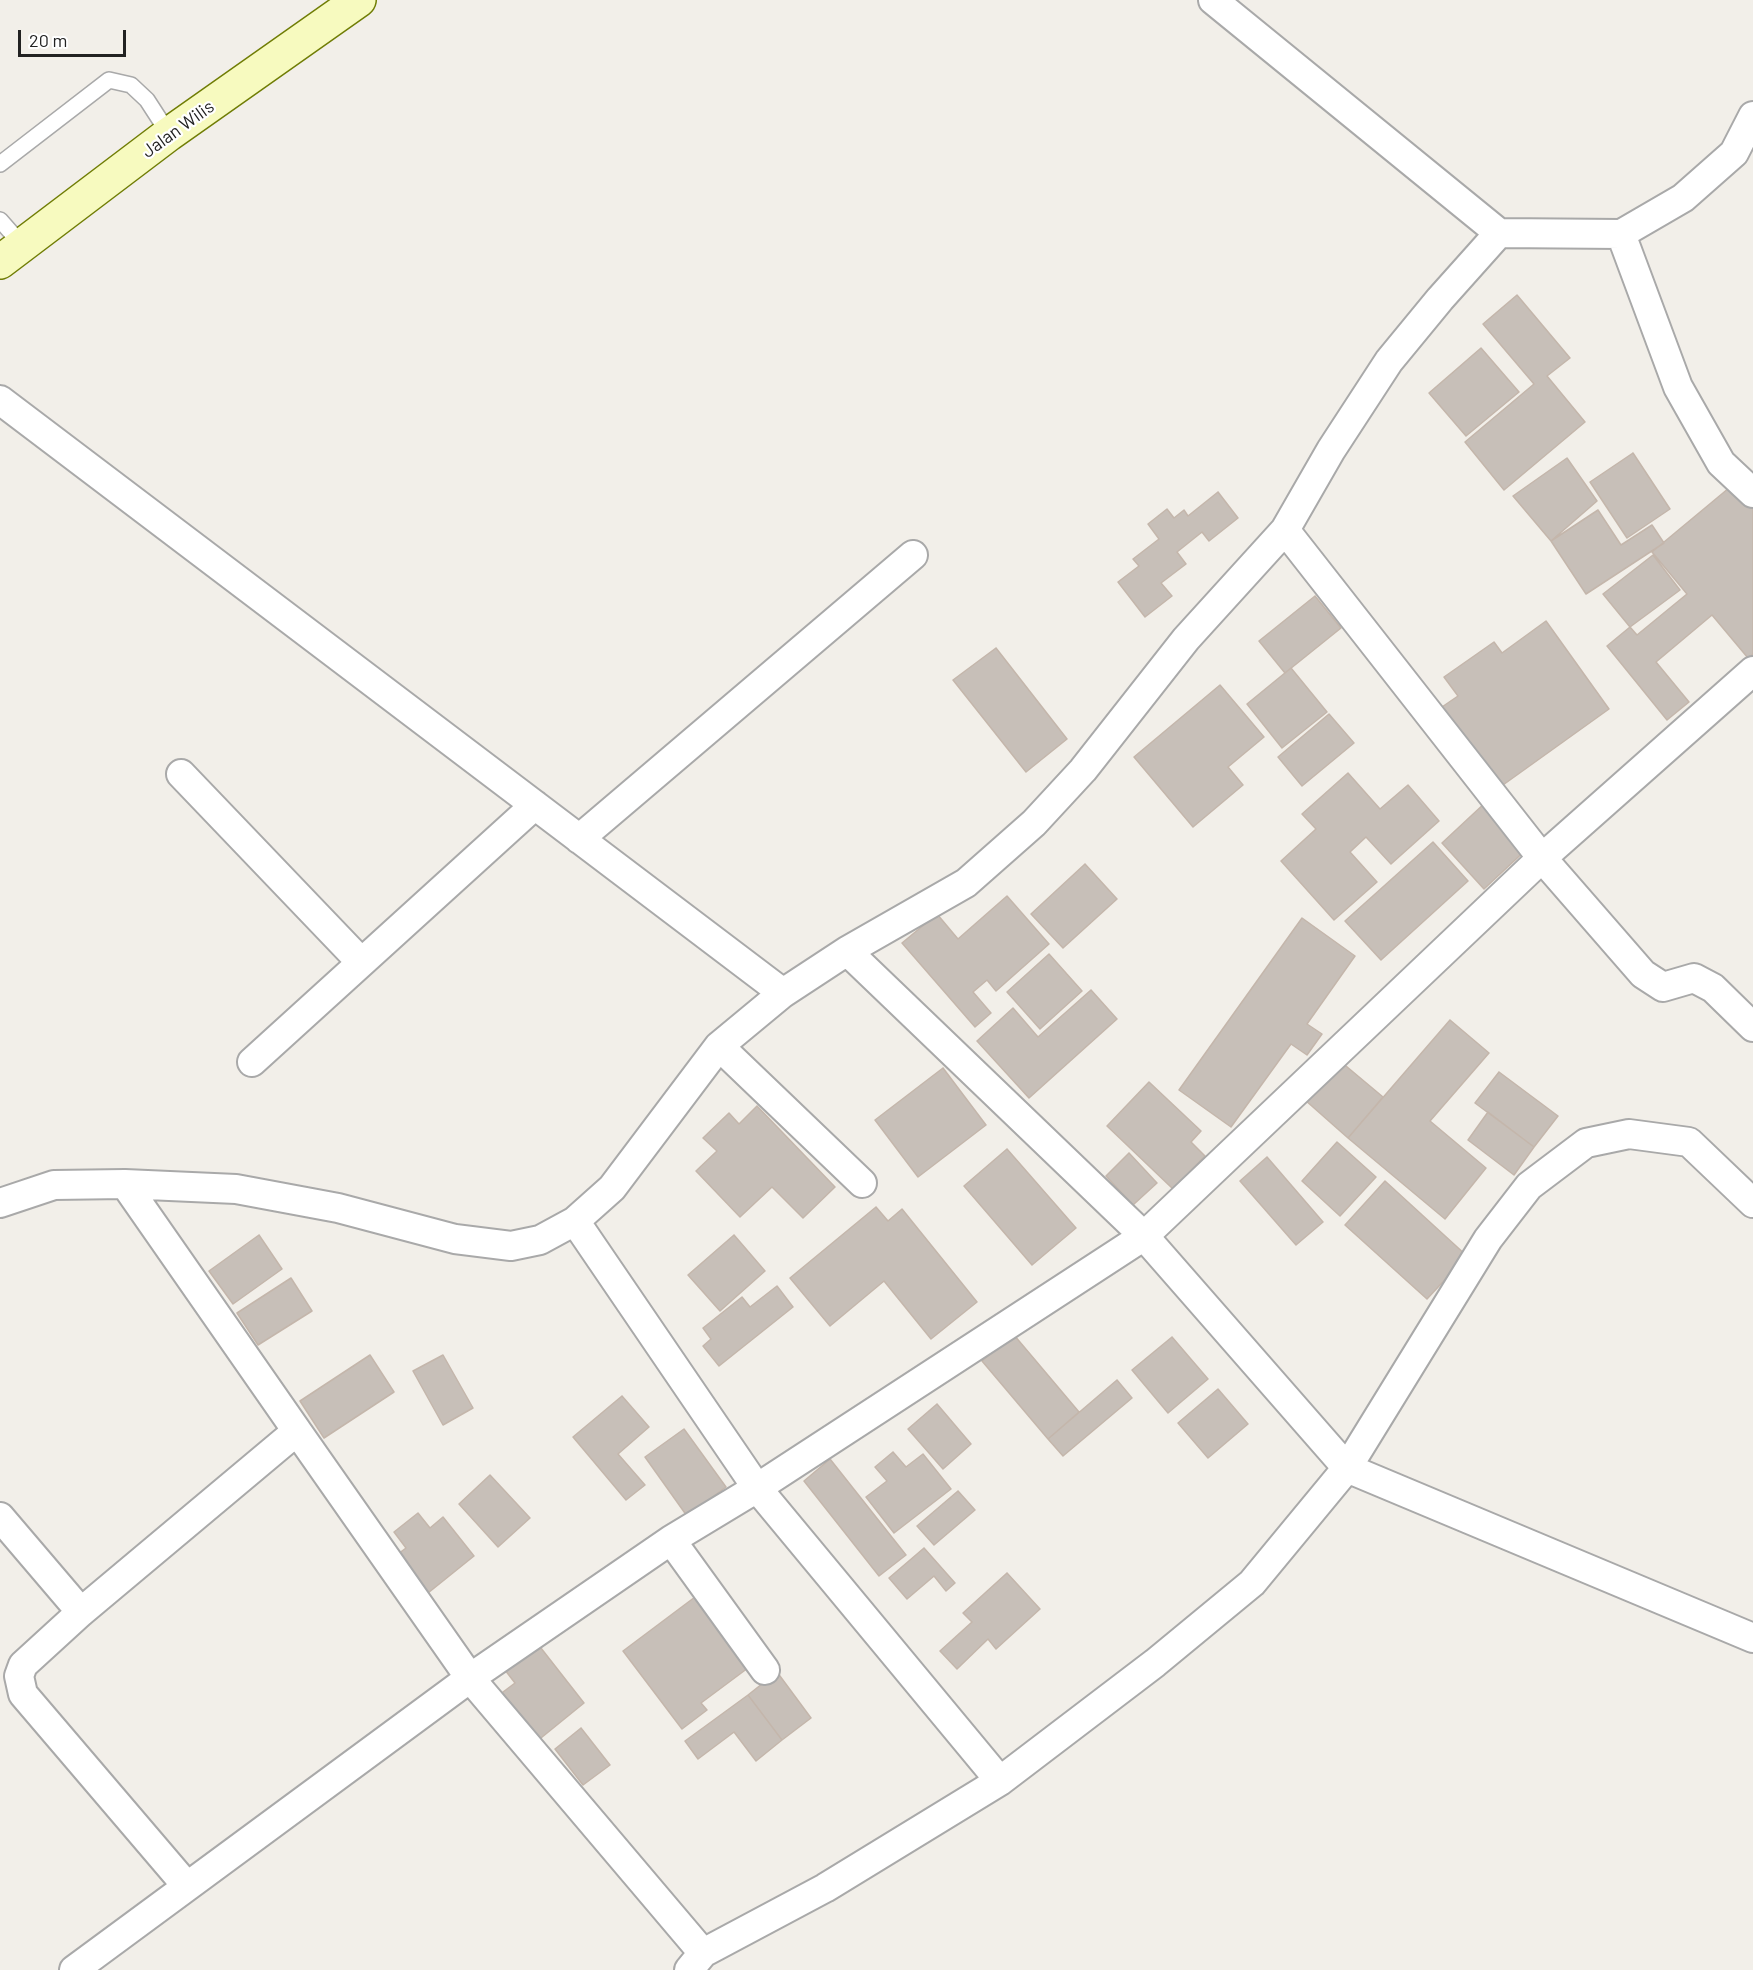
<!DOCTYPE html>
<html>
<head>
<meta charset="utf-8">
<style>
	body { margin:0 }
	#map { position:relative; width:1753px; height:1970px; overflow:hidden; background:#f2efe9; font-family:Barlow,sans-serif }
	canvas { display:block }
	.scale { position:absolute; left:18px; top:30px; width:108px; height:27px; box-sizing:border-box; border:3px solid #222; border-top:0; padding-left:8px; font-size:18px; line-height:21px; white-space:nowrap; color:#222; -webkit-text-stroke:4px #fff; paint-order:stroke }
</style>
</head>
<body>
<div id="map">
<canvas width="1753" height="1970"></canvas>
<div class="scale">20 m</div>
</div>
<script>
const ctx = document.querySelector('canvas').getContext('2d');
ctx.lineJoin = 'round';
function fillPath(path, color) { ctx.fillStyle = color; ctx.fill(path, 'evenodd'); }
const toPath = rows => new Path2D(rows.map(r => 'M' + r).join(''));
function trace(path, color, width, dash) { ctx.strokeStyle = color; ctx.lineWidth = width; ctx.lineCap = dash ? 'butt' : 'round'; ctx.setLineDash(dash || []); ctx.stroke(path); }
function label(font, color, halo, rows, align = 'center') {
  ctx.font = font + ' Barlow,sans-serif'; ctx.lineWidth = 4.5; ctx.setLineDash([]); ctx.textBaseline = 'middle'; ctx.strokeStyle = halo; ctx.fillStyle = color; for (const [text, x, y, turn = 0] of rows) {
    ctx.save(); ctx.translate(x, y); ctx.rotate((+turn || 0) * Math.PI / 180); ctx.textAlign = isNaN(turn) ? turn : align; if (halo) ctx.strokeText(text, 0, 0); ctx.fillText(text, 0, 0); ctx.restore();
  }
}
const building = toPath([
	[1517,295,1570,358,1547,376,1585,422,1504,490,1465,442,1534,384,1483,324,1517,295],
	[1481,348,1519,392,1466,436,1429,393,1481,348],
	[1633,453,1670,509,1627,538,1590,482,1633,453],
	[1567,458,1597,501,1551,541,1513,496,1567,458],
	[1735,483,1753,504,1753,654,1748,658,1712,615,1656,662,1689,702,1667,720,1607,646,1630,627,1637,635,1687,594,1652,552,1735,483],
	[1218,492,1238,518,1209,541,1202,532,1177,552,1186,564,1161,583,1172,596,1145,617,1118,582,1139,566,1133,559,1159,539,1148,524,1167,509,1174,518,1184,510,1188,516,1218,492],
	[1598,510,1621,545,1652,525,1664,543,1586,594,1551,541,1598,510],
	[1653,555,1680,590,1630,627,1603,594,1653,555],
	[1315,596,1341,628,1285,673,1259,641,1315,596],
	[1546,621,1609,709,1496,790,1439,709,1458,696,1444,677,1494,642,1502,653,1546,621],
	[996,648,1067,739,1026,772,953,680,996,648],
	[1291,668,1327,712,1282,748,1247,704,1291,668],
	[1220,685,1264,737,1228,767,1243,785,1193,827,1134,757,1220,685],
	[1329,714,1354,743,1302,786,1278,757,1329,714],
	[1348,773,1380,809,1408,785,1439,821,1391,864,1366,837,1350,852,1377,882,1334,920,1281,861,1316,829,1302,814,1348,773],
	[1486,802,1528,848,1484,889,1442,843,1486,802],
	[1433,842,1468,881,1381,960,1345,921,1433,842],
	[1085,864,1117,899,1063,948,1031,914,1085,864],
	[1007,896,1049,944,996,991,987,980,973,992,991,1013,975,1027,902,943,937,914,958,939,1007,896],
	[1302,918,1355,956,1307,1024,1322,1034,1307,1055,1291,1044,1231,1127,1179,1090,1302,918],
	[1049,954,1082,991,1040,1029,1007,992,1049,954],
	[1091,990,1117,1019,1029,1098,977,1041,1013,1008,1038,1037,1091,990],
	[1450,1020,1489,1053,1430,1121,1486,1168,1445,1219,1348,1138,1450,1020],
	[1340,1061,1383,1097,1348,1138,1305,1100,1340,1061],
	[943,1068,986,1125,918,1177,875,1120,943,1068],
	[1499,1072,1558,1116,1534,1147,1475,1103,1499,1072],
	[1149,1082,1201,1131,1191,1142,1205,1156,1173,1189,1107,1126,1149,1082],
	[757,1106,835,1187,803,1218,772,1187,740,1217,696,1171,717,1151,703,1138,729,1113,739,1124,757,1106],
	[1488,1112,1534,1147,1514,1175,1468,1140,1488,1112],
	[1337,1142,1376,1177,1340,1216,1302,1181,1337,1142],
	[1007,1149,1076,1228,1032,1265,964,1186,1007,1149],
	[1129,1153,1157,1183,1133,1205,1106,1176,1129,1153],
	[1267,1157,1323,1222,1296,1245,1240,1181,1267,1157],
	[1385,1181,1467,1256,1427,1299,1345,1225,1385,1181],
	[876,1207,888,1221,902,1209,977,1302,931,1339,884,1281,830,1326,790,1278,876,1207],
	[259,1235,282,1269,233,1304,209,1271,259,1235],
	[734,1235,765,1271,720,1311,688,1275,734,1235],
	[291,1278,312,1311,258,1345,237,1313,291,1278],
	[777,1286,793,1307,719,1366,703,1346,711,1339,703,1328,742,1297,750,1307,777,1286],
	[1014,1335,1079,1412,1048,1439,982,1361,1014,1335],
	[1172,1337,1208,1379,1168,1413,1132,1370,1172,1337],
	[370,1355,394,1392,324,1438,300,1401,370,1355],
	[443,1355,473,1408,443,1425,413,1371,443,1355],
	[1117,1380,1132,1398,1063,1456,1048,1439,1117,1380],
	[1218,1389,1248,1424,1208,1458,1178,1423,1218,1389],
	[622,1396,649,1427,618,1454,645,1485,626,1500,573,1437,622,1396],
	[937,1404,971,1444,943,1469,908,1429,937,1404],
	[684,1429,726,1487,687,1516,645,1457,684,1429],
	[893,1452,906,1467,923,1454,951,1489,894,1533,866,1497,887,1481,875,1467,893,1452],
	[830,1459,906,1555,879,1576,804,1481,830,1459],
	[490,1475,530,1518,498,1547,459,1504,490,1475],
	[958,1491,975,1510,934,1545,917,1526,958,1491],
	[418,1513,430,1528,443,1517,474,1556,428,1593,398,1554,406,1548,394,1532,418,1513],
	[924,1548,955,1583,946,1591,934,1576,907,1599,889,1578,924,1548],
	[1007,1573,1040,1609,996,1649,988,1639,957,1669,940,1651,972,1622,963,1613,1007,1573],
	[699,1594,752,1665,701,1703,707,1710,682,1729,623,1651,699,1594],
	[537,1643,584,1703,536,1742,499,1695,515,1683,505,1670,537,1643],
	[777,1672,811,1718,782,1740,748,1695,777,1672],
	[748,1695,782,1740,756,1761,734,1732,698,1759,685,1741,748,1695],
	[581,1728,610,1765,583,1785,555,1749,581,1728]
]);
fillPath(building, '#c7bfb8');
trace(building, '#c4b6ab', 1.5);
const service = toPath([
	[0,164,109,80,131,85,147,100,169,134],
	[0,220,22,245]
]);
const minor = toPath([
	[1213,0,1499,233],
	[1621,234,1678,387,1721,463,1753,493],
	[0,400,783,993],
	[1285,530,1542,858,1643,974,1663,987,1694,978,1713,988,1753,1027],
	[181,774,361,962],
	[579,839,913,555],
	[847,951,1144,1236,1347,1468,1753,1638],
	[719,1046,862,1183],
	[252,1062,535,805],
	[125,1184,297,1431],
	[0,1203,54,1185,125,1184,236,1189,338,1208,455,1239,511,1246,540,1240,575,1221,612,1188,719,1046,783,993,847,951,966,883,1034,823,1083,770,1186,639,1285,530,1331,450,1389,361,1440,299,1499,233,1621,234,1683,198,1734,153,1753,116],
	[575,1221,757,1488,1000,1781],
	[0,1517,81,1612],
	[671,1540,765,1670],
	[186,1885,23,1694,19,1676,23,1665,81,1612,297,1431,470,1678,703,1953],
	[74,1970,470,1678,671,1540,757,1488,1144,1236,1542,858,1753,671],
	[689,1970,703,1953,825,1888,1000,1781,1155,1663,1252,1583,1347,1468,1488,1239,1529,1186,1586,1143,1629,1134,1689,1142,1753,1203]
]);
const secondary = toPath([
	[0,262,169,134,359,0]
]);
trace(service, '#a9a9a9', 18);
trace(minor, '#a9a9a9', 32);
trace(secondary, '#707d05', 36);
trace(service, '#fff', 15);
trace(minor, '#fff', 28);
trace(secondary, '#f7fabf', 33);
label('18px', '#222', '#fff', [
	["Jalan Wilis",178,129,-36]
]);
</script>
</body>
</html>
